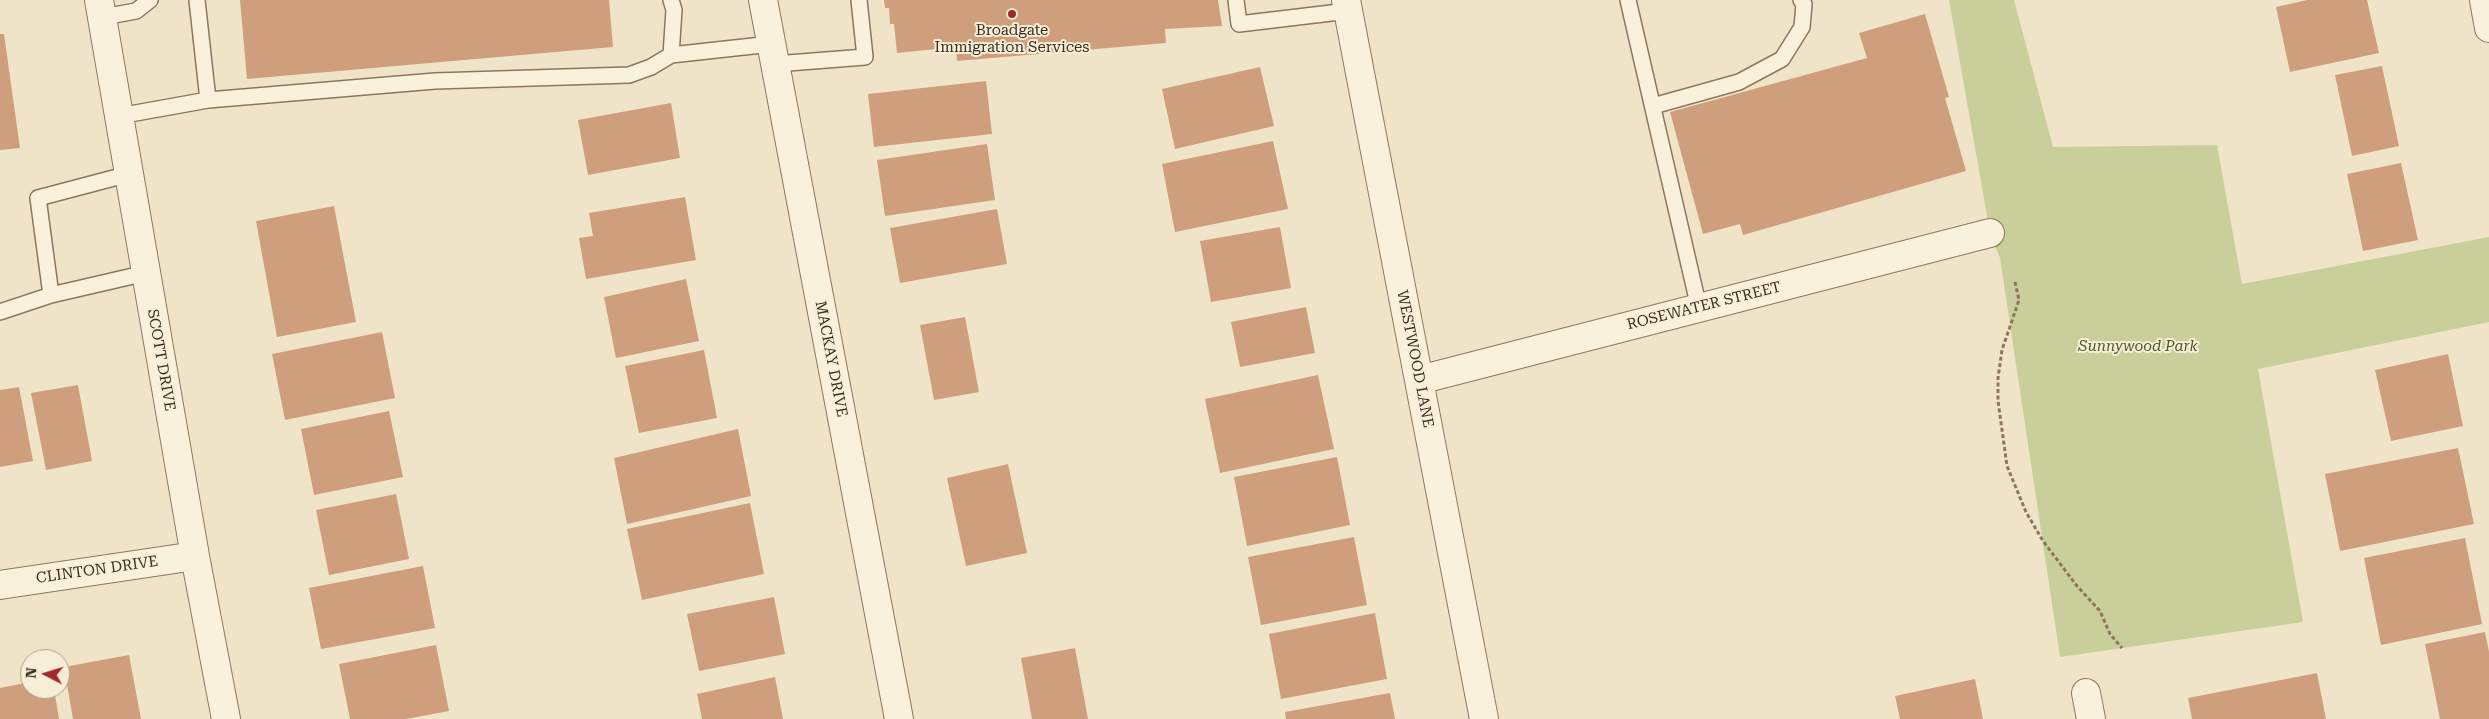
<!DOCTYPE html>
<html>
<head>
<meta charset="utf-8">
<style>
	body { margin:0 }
	#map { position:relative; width:2489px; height:719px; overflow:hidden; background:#f0e4c8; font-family:"Roboto Serif",serif }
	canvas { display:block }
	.north { position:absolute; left:20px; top:649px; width:50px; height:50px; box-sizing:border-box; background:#f7eed8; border:1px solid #ada18e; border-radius:50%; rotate:275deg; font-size:14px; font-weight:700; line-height:20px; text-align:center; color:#3d2e20 }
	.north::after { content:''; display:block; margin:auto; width:18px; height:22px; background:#9e2a2b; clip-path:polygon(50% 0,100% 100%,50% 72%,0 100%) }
</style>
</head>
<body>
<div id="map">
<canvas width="2489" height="719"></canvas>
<div class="north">N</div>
</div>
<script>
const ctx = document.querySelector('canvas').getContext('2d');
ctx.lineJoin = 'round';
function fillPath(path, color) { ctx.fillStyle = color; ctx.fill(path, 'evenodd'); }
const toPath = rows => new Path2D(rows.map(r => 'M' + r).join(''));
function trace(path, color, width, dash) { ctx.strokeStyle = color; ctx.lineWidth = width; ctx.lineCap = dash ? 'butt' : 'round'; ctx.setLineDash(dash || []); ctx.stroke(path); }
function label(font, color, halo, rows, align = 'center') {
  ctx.font = font + ' "Roboto Serif",serif'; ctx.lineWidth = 4; ctx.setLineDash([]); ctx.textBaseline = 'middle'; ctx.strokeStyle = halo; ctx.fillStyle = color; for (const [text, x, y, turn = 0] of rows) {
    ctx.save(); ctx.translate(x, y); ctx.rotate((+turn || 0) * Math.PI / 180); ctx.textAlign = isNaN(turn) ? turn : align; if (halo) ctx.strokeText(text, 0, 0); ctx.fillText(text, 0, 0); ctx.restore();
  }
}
fillPath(toPath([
	[1949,0,2014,0,2053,147,2217,145,2242,284,2489,237,2489,322,2258,369,2303,622,2060,657,2000,258,1990,233]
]), '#c9cf9b');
fillPath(toPath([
	[240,0,609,0,613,47,247,79],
	[884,0,1218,0,1222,26,1165,29,1166,43,957,61,956,47,897,53,894,24,890,24,889,8,885,8],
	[2307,0,2367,0,2379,53,2290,72,2276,7],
	[1925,14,1949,97,1945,98,1966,171,1743,235,1740,224,1703,234,1670,112,1867,58,1859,33],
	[0,34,4,34,20,148,0,150],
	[2382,66,2399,146,2352,156,2335,75],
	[1260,67,1274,126,1175,149,1162,89],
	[986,81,992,134,874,147,868,94],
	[671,103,680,158,588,175,578,120],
	[1273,141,1288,209,1175,232,1162,164],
	[987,144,995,200,885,216,877,160],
	[2401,163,2418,240,2363,251,2347,174],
	[685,197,696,260,586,279,579,238,593,236,589,213],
	[334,206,356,322,277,337,256,221],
	[997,209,1007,264,900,283,890,228],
	[1280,227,1291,288,1211,302,1200,241],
	[686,279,699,341,616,358,604,297],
	[1306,307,1315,353,1240,367,1231,322],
	[965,317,979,392,934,400,920,325],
	[382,332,395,398,285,420,272,354],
	[704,350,717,418,639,433,625,366],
	[2448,354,2463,426,2391,441,2375,370],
	[1318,375,1334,449,1220,473,1205,399],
	[78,385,92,461,46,470,31,393],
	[19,387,33,461,0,467,0,390],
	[389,411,403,477,314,495,301,429],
	[738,429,751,496,627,524,614,458],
	[2458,448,2474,524,2340,551,2325,474],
	[1337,457,1350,525,1247,546,1234,477],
	[1008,464,1027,553,966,566,947,478],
	[396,494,409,559,329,575,316,510],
	[750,503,764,574,642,600,627,529],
	[1354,537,1367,605,1261,625,1248,557],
	[2465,538,2482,624,2381,645,2364,558],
	[423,566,435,628,321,649,309,588],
	[774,597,785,654,699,671,687,614],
	[1375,613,1387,679,1281,699,1269,634],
	[2485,632,2489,652,2489,719,2440,719,2425,644],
	[436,645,449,711,406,719,350,719,339,664],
	[1075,648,1088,719,1032,719,1021,658],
	[129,655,141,719,73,719,64,667],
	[2317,673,2326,719,2192,719,2188,698],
	[775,677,783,719,702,719,697,694],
	[1975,679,1983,719,1900,719,1895,696],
	[30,682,30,689,54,689,59,719,0,719,0,688],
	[1390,693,1395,719,1286,719,1285,712]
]), '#cf9f7d');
const lane = toPath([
	[1236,0,1239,24,1348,11],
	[1628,0,1699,308],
	[103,17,136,11,150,0],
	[671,55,771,44],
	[775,64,865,57,859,0],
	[208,100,435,81,629,75,651,67,671,55,674,10,671,0],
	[1653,106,1739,82,1782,59,1802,27,1804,4,1801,0],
	[119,116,208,100,197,0],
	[51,295,38,198,129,174],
	[0,312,51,295,146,273]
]);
const street = toPath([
	[99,0,195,556,226,719],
	[763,0,899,719],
	[1346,0,1484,719],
	[2484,0,2489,28],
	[1419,380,1990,233],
	[0,585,195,556],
	[2086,693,2091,719]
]);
trace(lane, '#8d765c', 18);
trace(street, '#8d765c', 30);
trace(toPath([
	[2015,282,2019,300,2002,350,1998,378,1998,401,2007,466,2026,512,2043,541,2077,586,2100,611,2110,634,2122,648]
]), '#8d765c', 3, [4, 2.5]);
trace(lane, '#faf1dc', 15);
trace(street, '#faf1dc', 28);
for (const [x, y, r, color] of [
	[1012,14,5,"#9e2a2b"]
]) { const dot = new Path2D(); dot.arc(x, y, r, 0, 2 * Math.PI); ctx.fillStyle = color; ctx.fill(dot); trace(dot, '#f7eed8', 2); }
label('15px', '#3d2e20', '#f7eed8', [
	["Broadgate",1012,31],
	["Immigration Services",1012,48]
]);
label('15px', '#3d2e20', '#f7eed8', [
	["ROSEWATER STREET",1704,306,-14],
	["MACKAY DRIVE",831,359,79],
	["WESTWOOD LANE",1415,359,79],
	["SCOTT DRIVE",161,360,80],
	["CLINTON DRIVE",97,570,-8]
]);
label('italic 15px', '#4d5a26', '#f7eed8', [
	["Sunnywood Park",2138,347]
]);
</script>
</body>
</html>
